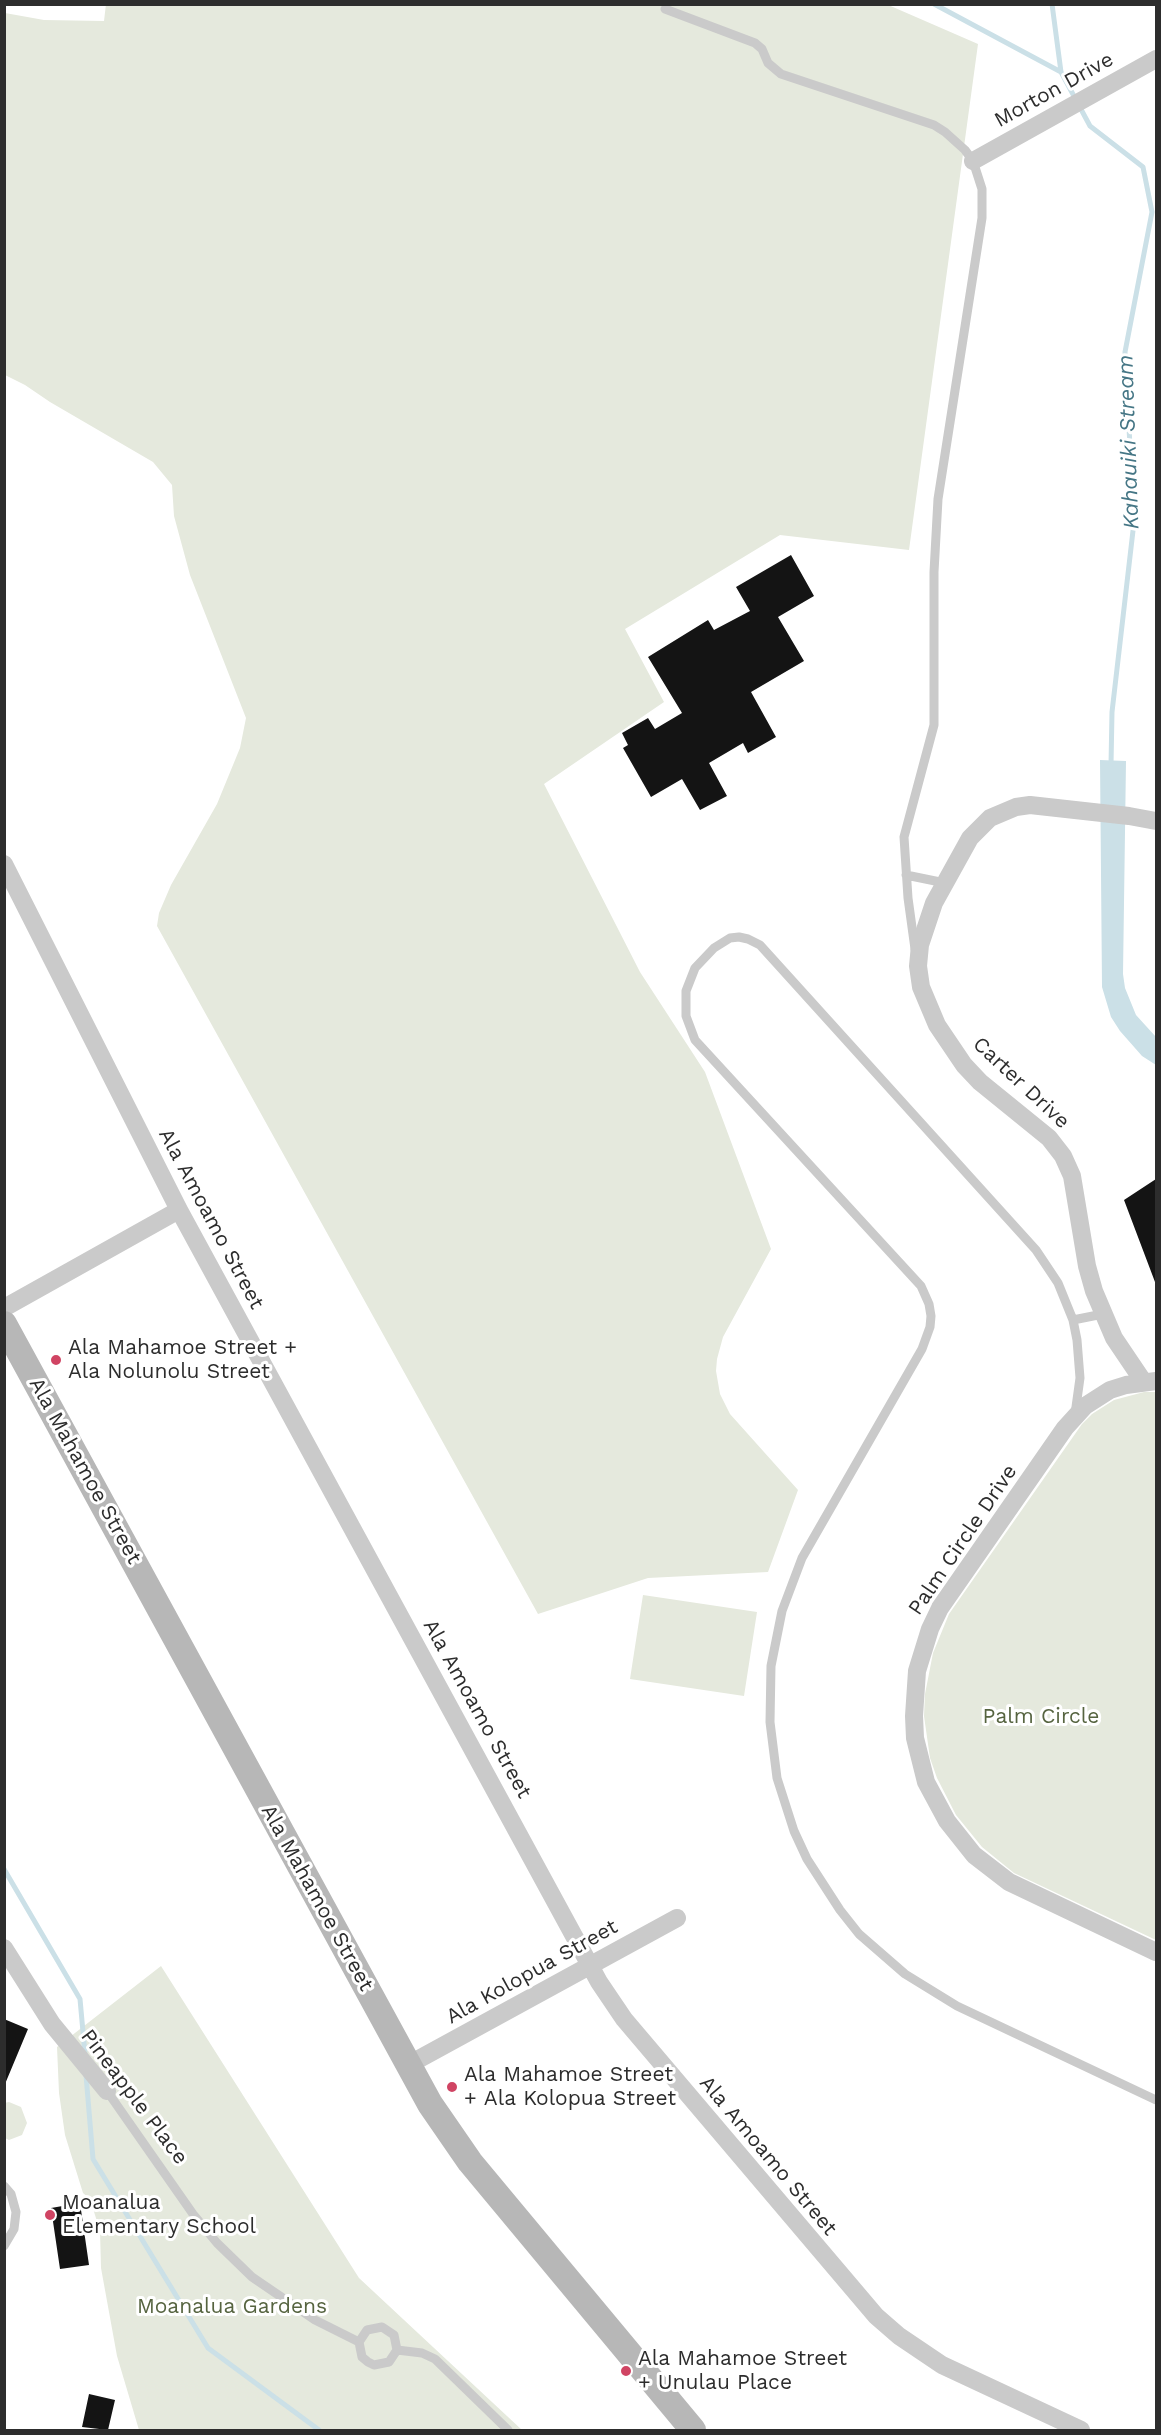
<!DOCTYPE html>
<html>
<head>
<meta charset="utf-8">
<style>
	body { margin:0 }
	#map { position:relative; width:1161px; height:2435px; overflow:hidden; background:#fff; font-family:"Work Sans",sans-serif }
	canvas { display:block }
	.frame { position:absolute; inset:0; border:6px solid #2d2d2d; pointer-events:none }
</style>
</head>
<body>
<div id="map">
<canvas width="1161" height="2435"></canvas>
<div class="frame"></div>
</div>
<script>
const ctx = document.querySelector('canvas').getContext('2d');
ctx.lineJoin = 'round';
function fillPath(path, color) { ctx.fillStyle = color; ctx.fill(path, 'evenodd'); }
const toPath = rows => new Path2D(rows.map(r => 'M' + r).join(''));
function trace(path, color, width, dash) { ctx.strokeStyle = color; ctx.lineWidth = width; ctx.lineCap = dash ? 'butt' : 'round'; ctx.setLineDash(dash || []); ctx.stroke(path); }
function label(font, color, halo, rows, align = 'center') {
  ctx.font = font + ' "Work Sans",sans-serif'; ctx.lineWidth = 6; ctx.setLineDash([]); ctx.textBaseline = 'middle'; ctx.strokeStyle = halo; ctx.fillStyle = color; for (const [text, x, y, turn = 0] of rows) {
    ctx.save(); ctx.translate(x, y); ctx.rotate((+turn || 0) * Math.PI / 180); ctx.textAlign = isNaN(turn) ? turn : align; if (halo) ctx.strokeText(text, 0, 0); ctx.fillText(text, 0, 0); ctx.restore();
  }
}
fillPath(toPath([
	[106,4,886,4,978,44,909,550,780,535,625,629,664,702,544,784,640,972,705,1072,771,1249,723,1337,717,1359,716,1371,720,1394,730,1414,798,1490,768,1572,648,1578,538,1614,157,926,159,913,171,885,217,804,240,748,246,718,190,575,174,516,172,485,153,462,50,402,25,385,5,375,5,13,44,20,104,21],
	[1144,1392,1156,1392,1156,1940,1014,1873,982,1847,956,1815,937,1778,930,1758,924,1716,925,1694,933,1653,949,1614,1082,1424,1092,1414,1114,1400],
	[643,1595,757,1612,744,1696,630,1679],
	[161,1966,359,2278,522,2430,139,2430,117,2356,101,2268,100,2231,90,2199,83,2193,65,2135,59,2093,57,2047],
	[9,2102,21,2107,27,2123,22,2135,9,2140,5,2138,4,2103]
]), '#e5e9dd');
fillPath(toPath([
	[1100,760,1126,761,1123,974,1125,988,1136,1015,1156,1037,1156,1065,1142,1056,1120,1031,1111,1017,1102,987]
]), '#cbe0e7');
trace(toPath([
	[934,4,1061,72,1090,126,1143,167,1152,212,1125,352,1134,522,1112,712,1111,765],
	[1052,4,1061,72],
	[4,1869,80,1999,85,2054],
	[86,2075,93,2159,208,2348,319,2430]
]), '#cbe0e7', 5);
fillPath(toPath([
	[791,555,814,596,778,617,804,661,751,692,776,737,748,753,743,743,709,763,727,796,700,810,682,779,651,797,623,748,628,745,622,733,648,718,655,729,682,713,648,657,708,620,714,630,750,611,736,587],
	[1156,1179,1156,1282,1155,1282,1124,1200],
	[4,2019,28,2029,5,2084,4,2084],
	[80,2203,89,2265,60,2269,51,2208],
	[89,2394,115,2400,108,2430,82,2427]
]), '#141414');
trace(toPath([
	[665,9,755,43,762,49,768,63,781,74,934,125,945,132,965,150,973,161,982,189,982,218,938,499,934,572,934,725,904,837,908,898,915,949],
	[906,875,945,883],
	[1073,1320,1103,1314],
	[1075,1414,1080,1378,1077,1340,1073,1320,1058,1283,1036,1250,760,945,748,939,739,937,730,938,714,948,695,968,686,991,686,1016,695,1040,921,1286,929,1304,931,1316,930,1327,922,1349,802,1558,782,1611,771,1666,770,1722,777,1778,794,1831,807,1859,840,1910,859,1934,905,1974,957,2006,1156,2100],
	[107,2091,193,2214,217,2243,252,2277,315,2320,359,2342,362,2357,368,2362,374,2365,389,2362,397,2350,422,2353,435,2359,508,2430],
	[4,2186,11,2194,16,2212,14,2229,4,2246],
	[359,2342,367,2330,382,2327,394,2335,397,2350]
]), '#cacaca', 9);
trace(toPath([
	[973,161,1156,59],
	[4,864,179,1210,599,1982,624,2019,876,2316,899,2336,942,2365,1081,2430],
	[4,1308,179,1210],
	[1143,1381,1114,1338,1094,1291,1087,1266,1072,1176,1063,1156,1049,1138,980,1082,964,1065,937,1025,921,987,918,966,920,945,934,903,970,838,990,818,1016,807,1030,805,1129,816,1156,821],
	[1156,1381,1126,1385,1110,1390,1085,1406,1065,1428,940,1608,930,1629,917,1671,914,1716,915,1738,926,1782,947,1821,974,1855,1009,1882,1156,1952],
	[4,1948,52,2024,107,2091],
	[408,2065,677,1918]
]), '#cacaca', 18);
trace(toPath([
	[4,1324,430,2104,470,2162,693,2430]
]), '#b7b7b7', 26);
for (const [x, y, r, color] of [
	[56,1360,6,"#d04463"],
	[452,2087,6,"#d04463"],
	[50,2215,6,"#d04463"],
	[626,2371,6,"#d04463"]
]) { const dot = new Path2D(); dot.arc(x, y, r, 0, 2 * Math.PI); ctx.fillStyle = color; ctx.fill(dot); trace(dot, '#fff', 2); }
label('21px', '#2d2d2d', '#fff', [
	["Morton Drive",1054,90,-29],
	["Carter Drive",1021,1083,43],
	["Ala Amoamo Street",211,1219,62],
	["Ala Mahamoe Street",85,1471,61],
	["Palm Circle Drive",963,1540,-56],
	["Ala Amoamo Street",477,1709,61],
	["Ala Mahamoe Street",317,1898,61],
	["Ala Kolopua Street",532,1972,-29],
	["Pineapple Place",134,2097,53],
	["Ala Amoamo Street",768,2156,50]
]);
label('21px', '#2d2d2d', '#fff', [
	["Ala Mahamoe Street +",68,1348],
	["Ala Nolunolu Street",68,1372],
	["Ala Mahamoe Street",464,2075],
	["+ Ala Kolopua Street",464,2099],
	["Moanalua",62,2203],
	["Elementary School",62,2227],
	["Ala Mahamoe Street",638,2359],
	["+ Unulau Place",638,2383]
], 'left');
label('21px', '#566440', '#fff', [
	["Palm Circle",1041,1717],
	["Moanalua Gardens",232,2307]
]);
label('italic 22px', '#457685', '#fff', [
	["Kahauiki Stream",1129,442,-92]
]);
</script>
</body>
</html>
